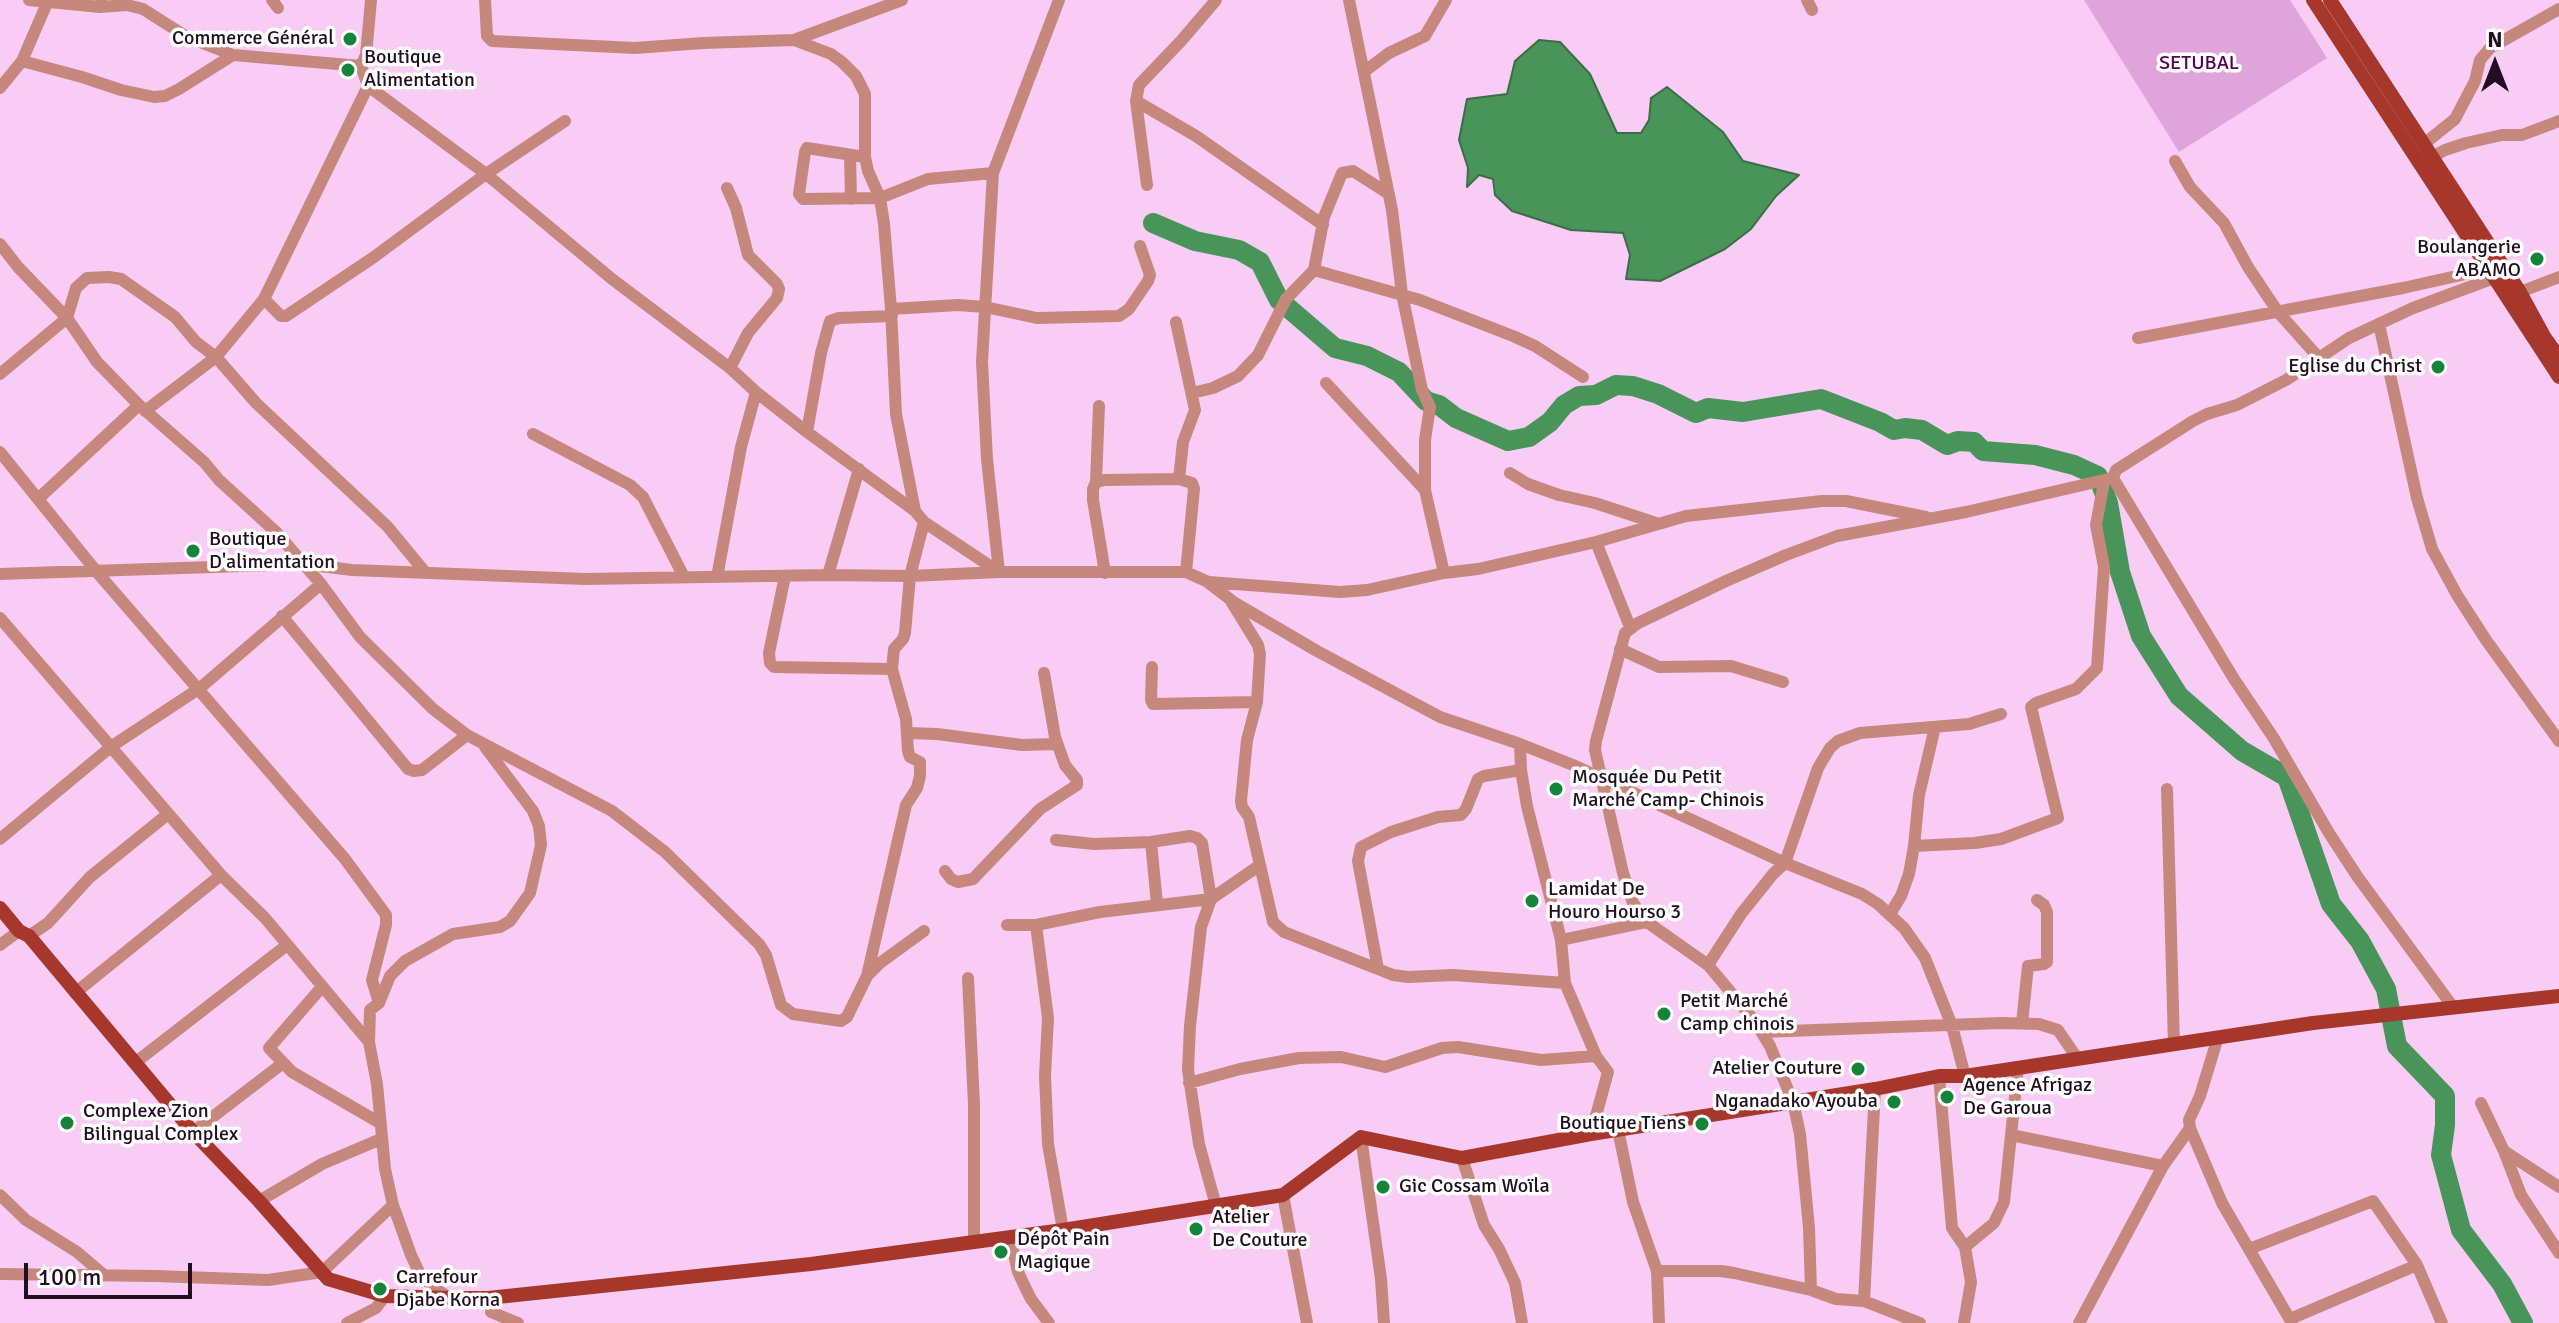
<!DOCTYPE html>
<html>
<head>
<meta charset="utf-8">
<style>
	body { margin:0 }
	#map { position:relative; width:2559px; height:1323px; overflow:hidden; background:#f9ccf5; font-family:Signika,sans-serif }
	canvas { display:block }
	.north { position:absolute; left:2455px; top:24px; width:80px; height:80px; -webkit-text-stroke:6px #fefefe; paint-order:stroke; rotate:0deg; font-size:22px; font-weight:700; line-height:32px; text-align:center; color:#220e21 }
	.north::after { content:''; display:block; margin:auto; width:28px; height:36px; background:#220e21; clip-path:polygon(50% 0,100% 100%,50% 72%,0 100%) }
	.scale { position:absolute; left:24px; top:1263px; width:168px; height:36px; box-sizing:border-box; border:4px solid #220e21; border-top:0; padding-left:10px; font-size:24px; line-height:28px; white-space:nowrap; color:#220e21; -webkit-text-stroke:6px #fefefe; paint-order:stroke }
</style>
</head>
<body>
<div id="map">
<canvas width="2559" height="1323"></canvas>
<div class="north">N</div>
<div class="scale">100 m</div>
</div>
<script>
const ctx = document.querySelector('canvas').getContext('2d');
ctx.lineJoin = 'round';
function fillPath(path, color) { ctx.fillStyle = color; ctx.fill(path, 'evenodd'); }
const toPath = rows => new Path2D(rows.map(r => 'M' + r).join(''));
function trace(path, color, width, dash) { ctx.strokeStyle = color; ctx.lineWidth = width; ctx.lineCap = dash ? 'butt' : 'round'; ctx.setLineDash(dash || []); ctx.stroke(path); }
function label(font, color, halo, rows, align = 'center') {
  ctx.font = font + ' Signika,sans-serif'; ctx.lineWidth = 7; ctx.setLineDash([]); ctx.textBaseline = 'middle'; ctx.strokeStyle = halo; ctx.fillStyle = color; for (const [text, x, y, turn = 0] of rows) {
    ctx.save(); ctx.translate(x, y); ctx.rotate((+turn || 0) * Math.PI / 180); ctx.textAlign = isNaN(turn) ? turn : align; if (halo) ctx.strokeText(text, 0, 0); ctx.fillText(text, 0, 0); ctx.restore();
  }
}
fillPath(toPath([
	[2084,0,2290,0,2327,58,2179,152]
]), '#dfa5db');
const water = toPath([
	[1539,40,1560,42,1590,74,1617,133,1641,133,1649,120,1651,98,1667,87,1723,132,1743,161,1799,175,1776,196,1751,229,1725,249,1660,281,1626,279,1630,255,1623,233,1571,230,1512,211,1495,195,1493,179,1479,175,1467,187,1468,168,1459,140,1467,99,1507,94,1515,61,1539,40]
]);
fillPath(water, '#489459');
trace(water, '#3d6c48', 2);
trace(toPath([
	[1153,223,1195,241,1239,250,1260,262,1279,300,1335,348,1367,356,1399,372,1426,401,1439,405,1456,418,1508,441,1529,437,1550,422,1564,405,1579,396,1596,395,1616,385,1633,386,1658,394,1696,413,1708,408,1743,412,1821,399,1880,422,1894,430,1905,428,1922,430,1947,445,1958,441,1974,442,1983,451,2035,455,2074,465,2098,476,2108,503,2120,572,2141,636,2179,696,2242,751,2287,777,2331,904,2360,941,2386,989,2397,1046,2445,1096,2445,1125,2441,1155,2461,1230,2502,1284,2523,1323]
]), '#489459', 20);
trace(toPath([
	[29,0,100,7],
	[101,0,100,7,127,5,143,9,187,37,233,55,361,66],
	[272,0,278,8],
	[371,0,366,55,361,66,368,86,486,174,612,279,730,368,756,392,807,432,915,511,924,522,999,572],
	[485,0,487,36,492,41,635,48,703,43,794,40,902,0],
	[1349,0,1392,210,1402,294,1422,390,1430,407,1425,440,1425,490,1444,573],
	[1807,0,1812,10],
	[794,40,831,54,842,62,856,76,865,94,865,157,868,171,880,198,884,224,891,309,896,414,915,511],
	[22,61,82,77,121,90,154,97,165,96,179,89,233,55],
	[1365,71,1389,53,1425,36,1446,0],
	[0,88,22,61,47,3],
	[1136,101,1196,136,1323,225],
	[2424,144,2455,119,2475,81,2480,60,2490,48,2559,9],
	[850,155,851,199],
	[865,157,807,148,805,152,799,194,803,199,880,198,928,179,993,173],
	[2432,157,2445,150,2466,143,2502,135,2522,135,2559,121],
	[2175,161,2190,187,2224,223,2248,267,2278,312,2319,358],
	[1147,185,1136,101,1139,85,1181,41,1216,0],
	[727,188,736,208,748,255,777,284,779,289,777,298,748,333,730,368],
	[0,244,18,267,67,318,97,362,139,405,204,462,219,480,276,532,321,584,360,637,433,709,467,735,612,811,665,852,759,944,766,955,781,1005,793,1014,841,1021,847,1017,867,976,906,805,917,788,920,776,920,762,910,757,908,751,906,719,892,669,894,649,903,639,905,633,910,576,924,522],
	[1314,270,1420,300,1513,336,1535,346,1583,377],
	[2520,292,2559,277],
	[264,299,281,316,286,316,374,257,486,174,565,121],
	[891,309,958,305,985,307,1037,318,1119,316,1129,309,1148,281,1150,275,1140,246],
	[1176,322,1195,410,1183,442,1179,479],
	[2379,324,2417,498,2432,549,2457,595,2486,640,2559,741],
	[2138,338,2403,288,2488,269],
	[0,374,67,318,76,288,87,278,109,277,121,279,175,317,196,342,216,357,256,403,387,526,425,572],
	[1326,383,1425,490],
	[1192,393,1213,388,1238,376,1258,355,1286,299,1314,270,1324,217,1342,173,1353,171,1389,194],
	[1099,406,1096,482,1093,489,1093,500,1105,573],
	[145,411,216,357,264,299,368,86],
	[807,432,821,353,830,321,839,318,892,316],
	[533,434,630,485,643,497,684,577],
	[0,452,96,571,345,859,386,915,386,925,372,980,379,1003,370,1010,369,1042,377,1084,385,1169,393,1205,411,1255,419,1272,433,1287,450,1298],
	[1510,473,1528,484,1559,495,1595,503,1656,523],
	[2113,478,2234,679,2273,737,2329,833,2357,876,2453,1007],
	[1096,482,1105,480,1179,479,1192,483,1194,489,1186,572],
	[38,499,139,405],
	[1596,542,1630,627],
	[999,572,987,459,982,362,993,173,1059,0],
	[0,574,304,564,352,570,585,579,828,575,910,576,999,572,1186,572,1206,581,1235,603,1317,651,1440,717,1520,744,1573,765,1785,863,1862,894,1878,904,1904,928,1925,958,1952,1026,1965,1076],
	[828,575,859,469],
	[785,576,769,653,770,663,774,667,892,669],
	[717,577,741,447,756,392],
	[1209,582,1340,592,1367,590,1444,573,1478,569,1596,542,1686,516,1822,501,1846,501,1926,517],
	[1231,601,1258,645,1260,654,1257,702,1247,740,1241,801,1242,807,1249,817,1273,922,1284,932,1393,975,1408,977,1453,975,1565,983],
	[282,616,408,769,414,771,422,770,467,735],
	[0,618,221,875,265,918,369,1042],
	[1620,649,1659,667,1731,666,1783,682],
	[1152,667,1151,700,1153,704,1257,702],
	[908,733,937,734,1022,745,1057,744],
	[1520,744,1521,770,1527,806,1561,940,1565,983,1596,1056,1608,1072,1591,1134],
	[2167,789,2174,1045],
	[0,839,112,746,200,688,321,584],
	[1056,840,1094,844,1151,842,1190,836,1197,838,1202,843,1211,899,1201,927,1190,1026,1188,1070,1199,1144,1216,1206],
	[1151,842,1157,904],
	[1914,846,1975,843,2001,839,2058,818,2031,707,2036,703,2076,689,2097,668,2104,567,2096,525,2104,482],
	[945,871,951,879,958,882,973,879,1040,809,1077,785,1077,780,1065,765,1055,737,1044,673],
	[1890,914,1901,896,1909,874,1914,846,1919,795,1935,727],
	[1007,925,1036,925,1100,912,1211,899,1260,865],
	[1036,925,1048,1018,1045,1076,1048,1144,1063,1230],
	[29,936,48,923,90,877,168,814],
	[1561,940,1647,922],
	[0,945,19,931],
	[1708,965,1741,914,1773,874,1785,863,1818,768,1830,748,1838,741,1860,733,1969,724,2001,714],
	[1378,969,1358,861,1361,847,1391,832,1438,817,1461,815,1466,809,1478,779,1484,776,1521,770],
	[867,976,880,963,924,931],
	[968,978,974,1105,974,1242],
	[321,988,269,1048,292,1072,380,1123],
	[75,993,221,875],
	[379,1003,390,976,405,961,453,934,500,927,510,921,530,893,541,845,539,826,533,811,485,747],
	[2022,1023,2028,966,2044,964,2047,962,2047,912,2044,905,2037,900],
	[1762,1032,2001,1023,2039,1024,2058,1030,2077,1058],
	[136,1062,287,945],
	[1939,1076,1952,1228,1965,1247,1971,1282,1964,1323],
	[1189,1083,1240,1069,1299,1058,1341,1057,1385,1067,1442,1048,1458,1047,1541,1060,1596,1056],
	[2481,1103,2504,1151,2559,1187],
	[2190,1128,2222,1203,2292,1323],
	[1618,1130,1633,1202,1657,1271,1659,1323],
	[193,1132,283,1063],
	[2011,1135,2163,1166],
	[1361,1137,1381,1279,1384,1323],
	[2504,1151,2521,1195,2559,1253],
	[1462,1158,1484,1225,1499,1249,1515,1283,1522,1323],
	[0,1195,26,1220,77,1252,104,1275],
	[1283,1195,1307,1323],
	[259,1201,322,1164,381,1139],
	[1010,1237,1018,1272,1025,1287,1031,1299,1049,1323],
	[1965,1247,1994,1223,2004,1202,2018,1068],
	[2249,1249,2373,1201,2417,1265,2442,1323],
	[1657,1271,1721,1271,1734,1273,1811,1290,1836,1299,1864,1301,1920,1323],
	[0,1274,155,1276,268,1280,322,1272,393,1205],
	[1811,1290,1809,1228,1800,1134,1793,1102,1770,1046,1754,1020,1708,965,1647,922,1633,903,1623,873,1595,750,1596,741,1625,633,1638,623,1726,581,1786,555,1837,536,1966,512,2113,478,2116,470,2193,421,2207,414,2237,405,2286,380,2349,338,2413,308,2494,278],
	[1864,1301,1875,1089],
	[491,1312,518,1323],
	[2290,1319,2417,1265],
	[347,1323,376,1308,385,1296],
	[2079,1323,2163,1166,2190,1128,2189,1120,2200,1096,2218,1037]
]), '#c6877d', 12);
trace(toPath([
	[2313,0,2559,377],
	[2330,0,2520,292,2545,338,2559,357],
	[0,908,19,931,29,936,193,1132,259,1201,328,1279,385,1296,450,1298,488,1298,811,1264,1063,1230,1283,1195,1361,1137,1462,1158,1591,1134,1875,1089,1939,1076,1965,1076,2313,1023,2559,996]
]), '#a7362b', 14);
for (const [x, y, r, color] of [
	[350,39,8,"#14843b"],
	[348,70,8,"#14843b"],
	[2537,259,8,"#14843b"],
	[2438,367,8,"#14843b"],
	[193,551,8,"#14843b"],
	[1556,789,8,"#14843b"],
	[1532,901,8,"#14843b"],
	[1664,1014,8,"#14843b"],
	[1858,1069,8,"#14843b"],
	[1947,1097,8,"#14843b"],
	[1894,1102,8,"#14843b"],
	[67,1123,8,"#14843b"],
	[1702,1124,8,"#14843b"],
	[1383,1187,8,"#14843b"],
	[1196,1229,8,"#14843b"],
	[1001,1252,8,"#14843b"],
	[380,1289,8,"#14843b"]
]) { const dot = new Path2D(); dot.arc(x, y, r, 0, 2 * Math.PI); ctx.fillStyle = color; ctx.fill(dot); trace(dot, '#fefefe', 3); }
label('20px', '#220e21', '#fefefe', [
	["Commerce Général",334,39,"right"],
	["Boutique",364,58],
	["Alimentation",364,81],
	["Boulangerie",2521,248,"right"],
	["ABAMO",2521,271,"right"],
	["Eglise du Christ",2422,367,"right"],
	["Boutique",209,540],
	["D'alimentation",209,563],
	["Mosquée Du Petit",1572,778],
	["Marché Camp- Chinois",1572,801],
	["Lamidat De",1548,890],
	["Houro Hourso 3",1548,913],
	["Petit Marché",1680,1002],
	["Camp chinois",1680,1025],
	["Atelier Couture",1842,1069,"right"],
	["Agence Afrigaz",1963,1086],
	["De Garoua",1963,1109],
	["Nganadako Ayouba",1878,1102,"right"],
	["Complexe Zion",83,1112],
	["Bilingual Complex",83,1135],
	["Boutique Tiens",1686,1124,"right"],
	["Gic Cossam Woïla",1399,1187],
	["Atelier",1212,1218],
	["De Couture",1212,1241],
	["Dépôt Pain",1017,1240],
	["Magique",1017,1263],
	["Carrefour",396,1278],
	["Djabe Korna",396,1301]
], 'left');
label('20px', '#550054', '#fefefe', [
	["SETUBAL",2199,64]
]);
</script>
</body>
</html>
